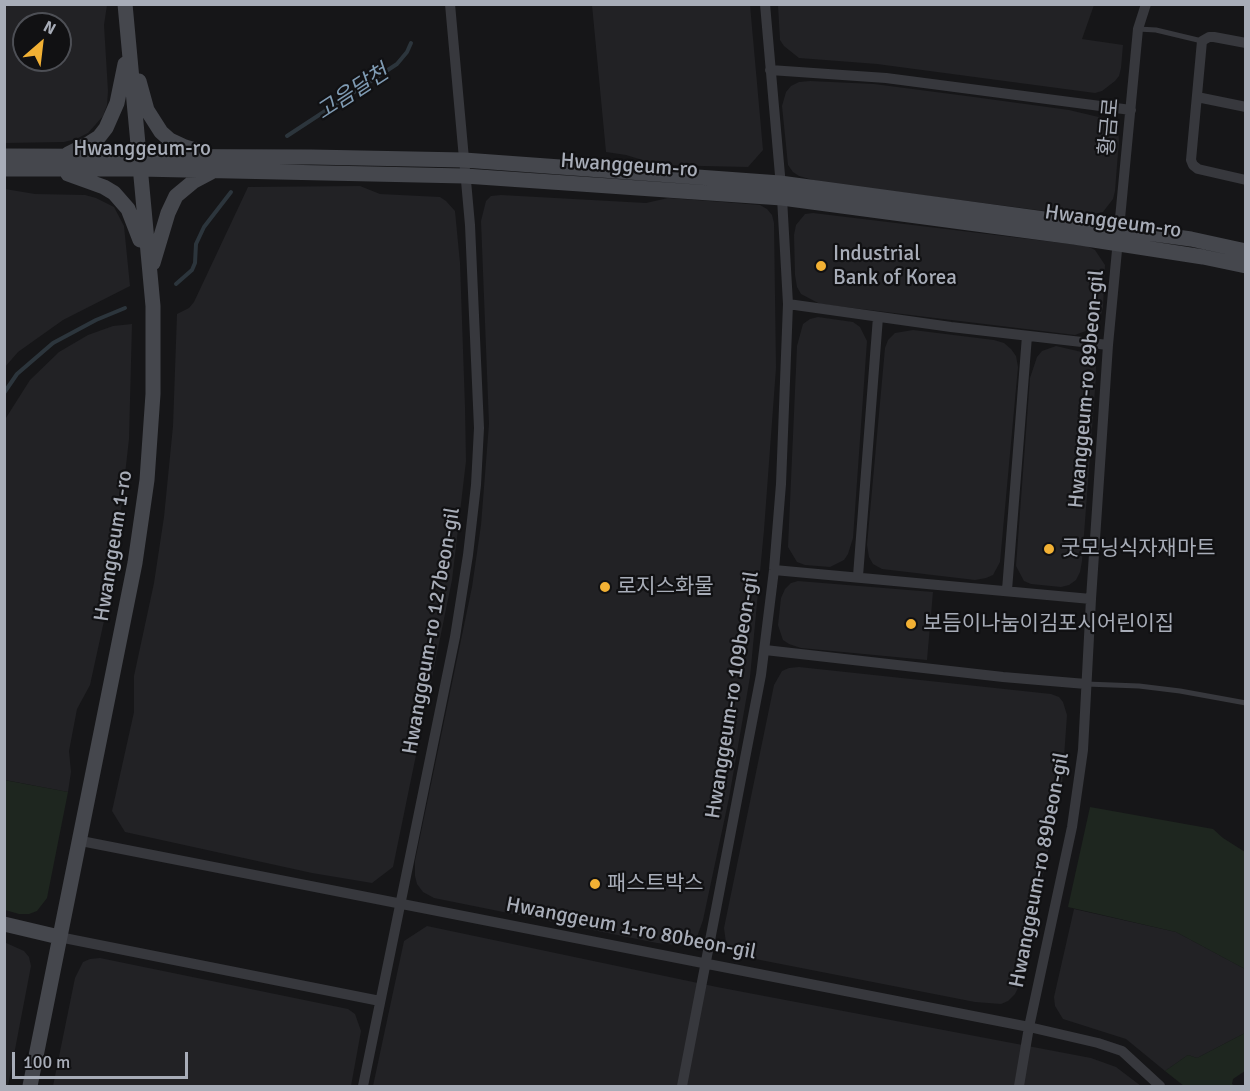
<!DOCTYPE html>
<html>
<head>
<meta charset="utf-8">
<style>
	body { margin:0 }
	#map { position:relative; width:1250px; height:1091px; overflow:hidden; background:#161618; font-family:Signika,sans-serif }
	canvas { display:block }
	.frame { position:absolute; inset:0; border:6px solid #a8adb8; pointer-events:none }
	.north { position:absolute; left:12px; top:12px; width:60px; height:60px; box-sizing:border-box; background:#111113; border:2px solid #4d4f55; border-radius:50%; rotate:28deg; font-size:16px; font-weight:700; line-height:24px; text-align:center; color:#a8adb8 }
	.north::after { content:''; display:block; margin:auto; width:21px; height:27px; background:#f2b134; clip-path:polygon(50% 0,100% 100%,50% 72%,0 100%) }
	.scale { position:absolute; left:12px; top:1052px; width:176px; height:27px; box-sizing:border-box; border:3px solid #a8adb8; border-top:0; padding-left:8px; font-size:18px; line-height:21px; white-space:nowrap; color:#a8adb8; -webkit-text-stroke:4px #111113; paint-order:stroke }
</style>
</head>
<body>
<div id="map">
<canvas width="1250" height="1091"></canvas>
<div class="frame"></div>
<div class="north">N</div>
<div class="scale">100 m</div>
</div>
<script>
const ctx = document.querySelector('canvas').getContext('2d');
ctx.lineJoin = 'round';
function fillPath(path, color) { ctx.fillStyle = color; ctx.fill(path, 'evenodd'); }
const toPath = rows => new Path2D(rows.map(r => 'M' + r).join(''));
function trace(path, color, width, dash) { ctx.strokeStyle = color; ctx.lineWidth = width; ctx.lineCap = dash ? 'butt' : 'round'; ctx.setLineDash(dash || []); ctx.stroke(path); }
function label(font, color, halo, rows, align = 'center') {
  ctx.font = font + ' Signika,"Noto Sans KR",sans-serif'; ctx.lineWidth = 4.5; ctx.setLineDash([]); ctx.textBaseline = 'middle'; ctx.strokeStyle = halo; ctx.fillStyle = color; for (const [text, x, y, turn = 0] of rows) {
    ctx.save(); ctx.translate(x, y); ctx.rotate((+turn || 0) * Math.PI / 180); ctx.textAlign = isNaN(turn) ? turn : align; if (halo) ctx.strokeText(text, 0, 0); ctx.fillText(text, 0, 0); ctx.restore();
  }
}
fillPath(toPath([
	[4,5,107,5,104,25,108,91,107,105,103,116,88,133,76,139,64,142,5,143],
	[24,24,60,24,60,60,24,60],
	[592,5,750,5,763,150,748,167,659,165,626,155,606,152],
	[778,5,1094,5,1082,39,1123,45,1121,68,1119,76,1115,81,1102,91,1095,93,877,64,799,58,784,46,780,40],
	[810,81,874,84,974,97,1069,110,1107,119,1114,124,1118,131,1119,140,1115,191,1113,199,1103,212,1084,216,820,182,799,176,793,172,788,165,782,106,786,92,791,86,799,82],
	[360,186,380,194,440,197,446,201,455,211,460,263,465,407,466,461,452,580,393,867,372,883,312,873,125,832,112,811,134,712,134,676,154,583,164,517,173,426,177,314,189,308,194,302,248,187],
	[5,189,35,194,85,195,96,198,114,207,124,226,130,286,63,320,18,352,5,367],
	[501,195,646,203,668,198,723,202,760,205,767,209,772,215,774,223,776,368,764,530,750,677,729,798,703,920,697,937,686,946,657,943,434,898,423,892,417,884,415,876,415,861,472,587,481,525,489,424,481,221,486,201,491,196],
	[813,213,1087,246,1095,250,1105,265,1103,307,1100,318,1091,329,1075,335,820,304,801,294,797,287,795,275,794,235,796,225,805,214],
	[818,317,853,322,860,327,867,341,853,538,848,554,844,560,830,567,805,565,797,562,788,547,797,346,803,324,810,319],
	[132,324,129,439,117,545,109,598,90,685,77,709,69,751,71,772,68,792,5,780,4,421,30,380,59,352,88,335,113,326],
	[913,330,994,340,1004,343,1011,349,1016,356,1018,367,1000,562,993,575,986,578,975,580,882,569,873,564,869,557,867,545,885,348,888,340,895,333],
	[1056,346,1086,353,1096,366,1096,376,1082,561,1080,572,1076,580,1069,585,1061,587,1031,584,1024,581,1016,566,1030,378,1037,357,1042,351],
	[798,581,933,592,927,660,801,648,789,644,783,640,778,625,781,598,785,589,791,583],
	[799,667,1051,694,1059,697,1063,702,1067,715,1062,786,1019,986,1015,994,1008,1001,1001,1004,975,1002,745,957,737,953,726,943,724,928,774,685,782,671,789,668],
	[1074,909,1176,932,1245,969,1245,1033,1197,1058,1188,1055,1165,1071,1126,1039,1063,1019,1055,1006,1054,997],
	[427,926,717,987,1091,1058,1116,1067,1141,1086,373,1086,404,941],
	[4,942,24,951,29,957,31,966,8,1086,4,1086],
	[100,958,348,1009,355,1014,361,1031,351,1086,53,1086,75,978,83,962,90,959]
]), '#222225');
fillPath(toPath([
	[4,780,68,792,47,898,37,911,29,914,19,914,5,910],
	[1090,807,1213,829,1223,838,1245,852,1245,969,1176,932,1068,907],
	[1245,1033,1245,1071,1233,1079,1232,1084,1235,1086,1184,1086,1165,1071,1188,1055,1197,1058]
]), '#1e261f');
trace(toPath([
	[287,136,397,64,407,52,411,43],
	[176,284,192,270,195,263,196,244,204,227,231,192],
	[4,393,17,374,53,343,96,320,125,308]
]), '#2c353c', 4);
trace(toPath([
	[1138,29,1156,30,1202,41],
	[1086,684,1139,686,1180,691,1246,703]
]), '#37383d', 5);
trace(toPath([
	[1246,43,1214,37,1209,37,1202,41,1191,160,1193,165,1198,169,1246,180],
	[770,70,886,78,1131,110],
	[1197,97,1246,107],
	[788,304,951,327,1108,345],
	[774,570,1091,599],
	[858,576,878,317],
	[1007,590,1027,336],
	[765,650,1003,677,1086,684],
	[81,841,1029,1027,1098,1043,1122,1051,1160,1086],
	[59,937,380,1001],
	[363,1086,455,637,468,555,476,485,479,428,470,225,450,4],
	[682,1086,761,675,774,570,781,484,788,304,782,198,765,4],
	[1019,1086,1029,1027,1072,827,1083,750,1091,599,1108,345,1138,29,1146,4]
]), '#37383d', 10);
trace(toPath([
	[139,81,147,110,161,132,170,140,185,147,202,152],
	[68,154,88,144,99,137,106,128,117,103,125,64],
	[4,156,311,157,464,160,780,183,1191,239,1246,251],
	[4,169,139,169,465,176,782,198,1074,237,1203,257,1246,266],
	[68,174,104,187,114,193,128,209,140,240],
	[153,263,168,213,176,196,194,181,211,172],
	[4,924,59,937],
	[30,1086,135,563,147,480,153,394,153,306,125,4]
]), '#45474d', 15);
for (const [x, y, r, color] of [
	[821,266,6,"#f2b134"],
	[1049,549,6,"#f2b134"],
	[605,587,6,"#f2b134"],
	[911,624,6,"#f2b134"],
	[595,884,6,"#f2b134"]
]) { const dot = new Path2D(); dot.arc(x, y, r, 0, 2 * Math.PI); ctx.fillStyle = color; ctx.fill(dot); trace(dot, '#111113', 2); }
label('21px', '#a8adb8', '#111113', [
	["황금로",1110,127,-85],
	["Hwanggeum-ro",142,149],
	["Hwanggeum-ro",629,166,4],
	["Hwanggeum-ro",1113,222,8],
	["Hwanggeum-ro 89beon-gil",1087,389,-85],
	["Hwanggeum 1-ro",114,546,-81],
	["Hwanggeum-ro 127beon-gil",432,631,-80],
	["Hwanggeum-ro 109beon-gil",733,695,-81],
	["Hwanggeum-ro 89beon-gil",1040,870,-79],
	["Hwanggeum 1-ro 80beon-gil",631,929,11]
]);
label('21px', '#a8adb8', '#111113', [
	["Industrial",833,254],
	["Bank of Korea",833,278],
	["굿모닝식자재마트",1061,549],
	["로지스화물",617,587],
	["보듬이나눔이김포시어린이집",923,624],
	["패스트박스",607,884]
], 'left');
label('italic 22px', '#7f9bb3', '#111113', [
	["고음달천",353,93,-33]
]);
</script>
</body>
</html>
